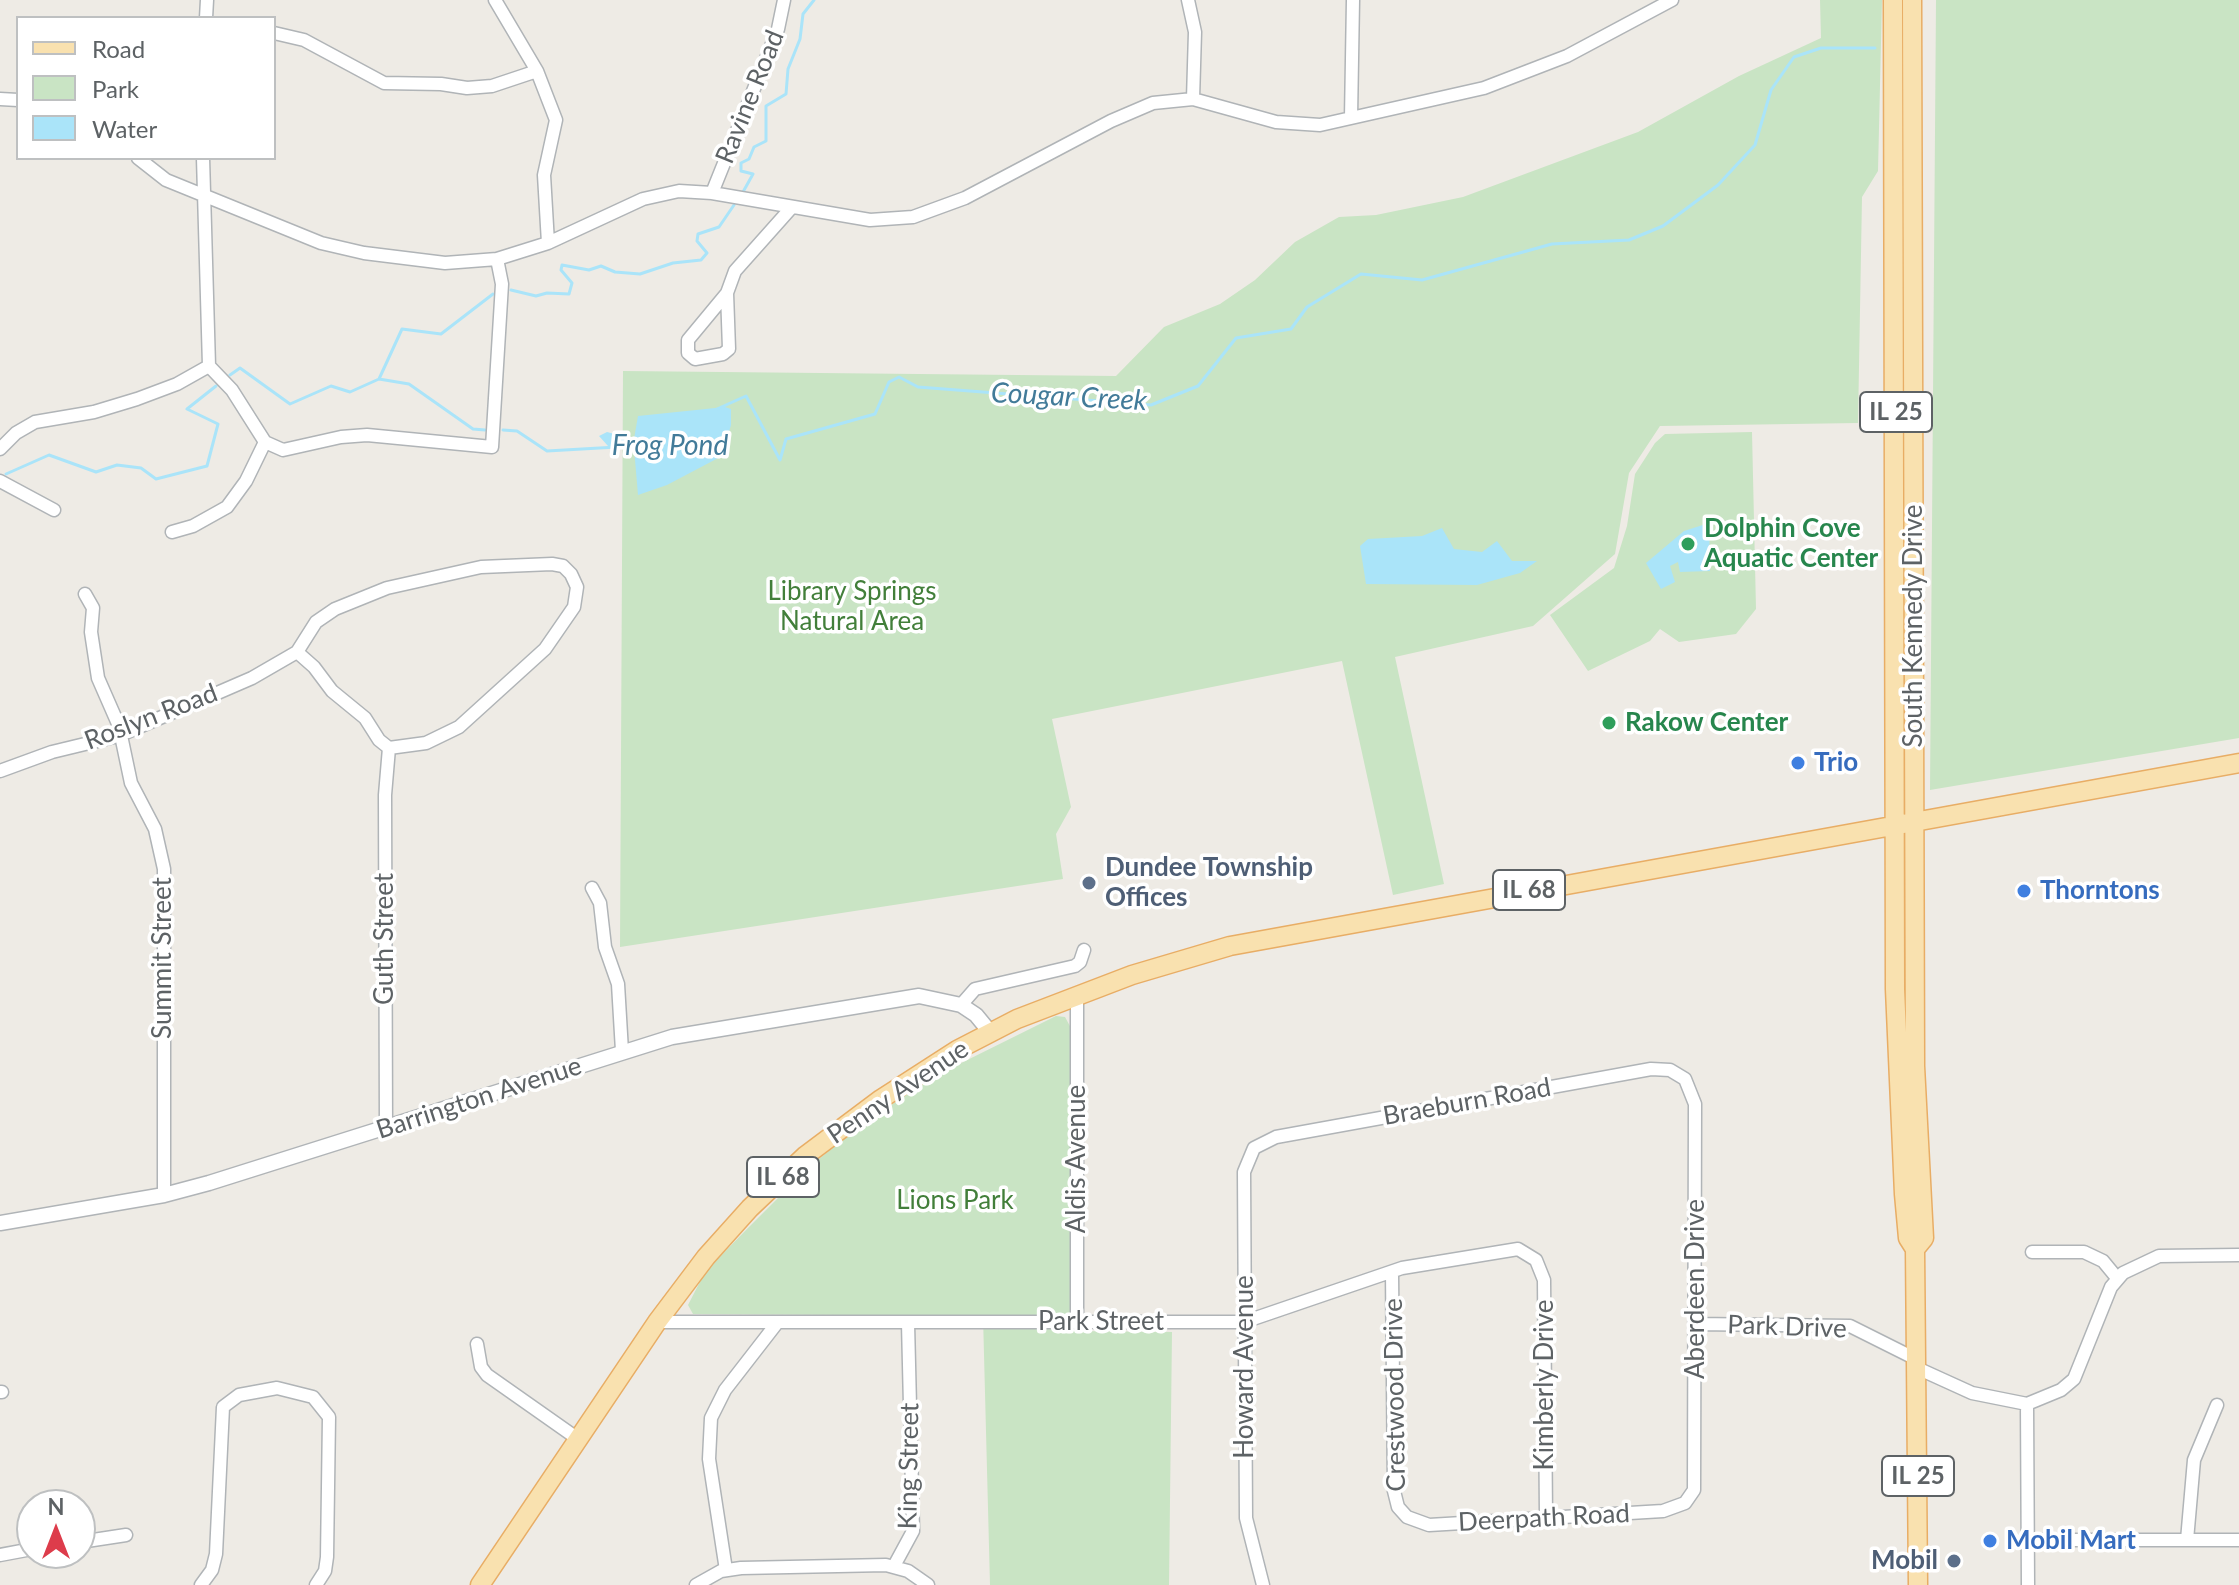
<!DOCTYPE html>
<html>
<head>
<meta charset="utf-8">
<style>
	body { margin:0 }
	#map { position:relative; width:2239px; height:1585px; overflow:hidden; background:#eeebe5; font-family:Lato,sans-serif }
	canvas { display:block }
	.legend { position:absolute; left:16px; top:16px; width:260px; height:144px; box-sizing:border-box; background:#fff; border:2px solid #bec0c1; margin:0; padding:10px 14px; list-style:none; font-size:24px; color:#5d6265 }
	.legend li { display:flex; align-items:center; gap:16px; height:40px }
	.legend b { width:40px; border:2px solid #bec0c1 }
	.north { position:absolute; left:16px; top:1489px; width:80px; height:80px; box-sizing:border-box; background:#fff; border:2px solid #bec0c1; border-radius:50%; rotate:0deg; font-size:22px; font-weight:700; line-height:32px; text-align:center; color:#5d6265 }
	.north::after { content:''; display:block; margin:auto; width:28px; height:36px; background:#dd3c4b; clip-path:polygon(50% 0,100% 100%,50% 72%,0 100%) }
</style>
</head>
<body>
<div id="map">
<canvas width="2239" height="1585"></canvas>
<ul class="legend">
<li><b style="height:10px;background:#f9e1af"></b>Road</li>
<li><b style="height:22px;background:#c9e4c4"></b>Park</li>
<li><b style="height:22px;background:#aae4f9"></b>Water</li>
</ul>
<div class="north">N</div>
</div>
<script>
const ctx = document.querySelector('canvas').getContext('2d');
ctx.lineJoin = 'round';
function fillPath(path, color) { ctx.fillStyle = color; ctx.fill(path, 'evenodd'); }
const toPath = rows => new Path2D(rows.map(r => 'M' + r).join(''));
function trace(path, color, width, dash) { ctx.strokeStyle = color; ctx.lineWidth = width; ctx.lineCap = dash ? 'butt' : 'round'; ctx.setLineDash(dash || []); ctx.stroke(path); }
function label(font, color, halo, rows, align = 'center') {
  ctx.font = font + ' Lato,sans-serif'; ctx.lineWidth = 7; ctx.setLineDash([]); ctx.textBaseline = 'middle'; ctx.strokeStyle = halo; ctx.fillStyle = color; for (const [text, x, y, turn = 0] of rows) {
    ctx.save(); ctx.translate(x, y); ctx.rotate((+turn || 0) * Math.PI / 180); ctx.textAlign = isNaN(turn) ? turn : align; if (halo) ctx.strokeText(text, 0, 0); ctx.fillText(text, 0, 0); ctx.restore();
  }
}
fillPath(toPath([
	[1820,0,1882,0,1878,171,1862,197,1858,423,1660,426,1629,473,1615,554,1533,626,1395,657,1444,884,1393,895,1342,661,1052,719,1071,807,1056,834,1063,879,620,947,623,371,1116,376,1164,327,1220,304,1255,280,1295,242,1339,217,1376,215,1463,197,1638,132,1739,76,1821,38],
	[1936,0,2239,0,2239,738,1930,790],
	[1752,432,1756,609,1736,634,1679,642,1660,629,1650,641,1588,671,1550,615,1614,568,1627,526,1635,474,1655,443,1665,434],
	[1056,1016,1065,1017,1071,1028,1071,1331,1172,1332,1169,1585,990,1585,983,1316,693,1314,688,1305,705,1272,747,1229,809,1167,860,1126,931,1078]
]), '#c9e4c4');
fillPath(toPath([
	[725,407,731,409,731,425,722,456,667,485,638,495,634,448,608,446,599,436,607,432,634,439,638,416],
	[1709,523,1710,571,1680,572,1678,562,1670,566,1675,582,1661,589,1646,563,1684,531],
	[1442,528,1454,549,1482,552,1497,541,1512,561,1537,561,1520,573,1477,585,1366,584,1360,546,1368,539,1422,536]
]), '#aae4f9');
trace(toPath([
	[743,192,753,174,741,171,741,163,749,159,754,147,766,141,766,106,786,94,788,69,800,39,803,14,814,0],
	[511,290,536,296,547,293,569,294,572,283,561,270,562,265,589,270,601,266,615,272,640,274,673,263,701,260,707,253,697,241,698,234,719,227,734,205],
	[230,375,240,368,290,404,331,386,350,392,379,379,409,384,473,429,485,430],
	[379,379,402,329,441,334,493,294],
	[717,409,746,396,780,460,786,439,875,414,889,382,899,377,918,387,1151,405,1198,386,1236,338,1291,329,1307,307,1361,274,1422,280,1552,244,1629,240,1663,226,1718,185,1755,145,1771,90,1794,57,1821,48,1875,48],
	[503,430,517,431,547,451,617,447],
	[6,474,49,455,96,472,117,465,141,468,156,479,207,466,218,424,187,409,216,386]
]), '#aae4f9', 3);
const minor = toPath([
	[495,0,537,71,556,120,544,175,548,243],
	[1188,0,1195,32,1193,99],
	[206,18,207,0],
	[274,33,304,40,384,83,441,84,467,88,492,86,537,71],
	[0,99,18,100],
	[1351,118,1353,0],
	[138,158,166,180,321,243,364,253,445,263,497,259,548,243,643,199,679,191,712,193,870,220,913,217,965,198,1111,121,1153,103,1193,99,1276,122,1320,125,1484,88,1567,56,1672,0],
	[203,158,209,366],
	[712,193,778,29,784,0],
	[727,293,688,340,688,353,695,359,723,354,729,349,727,293,735,271,792,207],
	[209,366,232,390,265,442,283,450,341,437,367,435,492,447,502,284,497,259],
	[0,449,16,433,35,422,94,412,137,399,177,384,209,366],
	[0,481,54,510],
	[172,532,193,526,227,507,246,481,265,442],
	[85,594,93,608,91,632,98,678,119,726,131,783,155,829,164,869,164,1195],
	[297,652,316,622,335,609,387,588,481,567,552,564,563,566,571,574,577,587,574,607,545,649,459,727,426,743,389,748],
	[0,771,52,752,118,736,252,678,297,652,314,667,332,691,365,718,379,740,389,748],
	[592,888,600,903,605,947,618,984,622,1051],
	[1077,995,1077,1323],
	[961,1005,975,989,1075,966,1080,962,1084,950],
	[386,1130,385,795,389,748],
	[2032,1252,2084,1252,2103,1261,2117,1278],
	[657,1322,1244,1322,1402,1268,1518,1249,1536,1260,1544,1280,1546,1517],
	[1697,1324,1850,1326,1918,1360],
	[477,1344,481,1367,487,1375,578,1439],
	[1917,1368,1972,1393,2027,1404,2061,1390,2074,1379,2111,1287,2123,1273,2159,1256,2239,1255],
	[0,1392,2,1392],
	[2027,1404,2028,1585],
	[2028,1540,2239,1540],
	[2187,1540,2194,1460,2217,1405],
	[80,1542,126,1535],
	[0,1555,32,1549],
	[894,1566,913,1531,908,1323],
	[726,1570,709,1459,711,1418,725,1390,777,1323],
	[201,1585,212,1570,216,1554,223,1407,239,1395,277,1388,313,1397,329,1417,327,1557,325,1571,316,1585],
	[696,1585,721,1571,741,1568,886,1565,908,1571,928,1585],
	[1263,1585,1246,1518,1244,1172,1254,1148,1276,1137,1651,1069,1670,1070,1685,1079,1695,1104,1694,1490,1685,1503,1663,1511,1429,1525,1407,1517,1398,1507,1394,1491,1392,1272]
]);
const tertiary = toPath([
	[0,1223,164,1195,209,1183,672,1037,919,996,961,1005,976,1015,990,1032]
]);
const primary = toPath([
	[1893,0,1895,989,1904,1194,1908,1238,1915,1249,1918,1585],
	[1912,0,1915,1066,1924,1238,1915,1249],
	[480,1585,657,1322,706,1257,750,1208,805,1156,881,1099,957,1050,1017,1019,1132,975,1230,946,2239,763]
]);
trace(minor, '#b0b4b7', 15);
trace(tertiary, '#b0b4b7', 17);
trace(primary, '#e8ad65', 21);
trace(minor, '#fff', 12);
trace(tertiary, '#fff', 14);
trace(primary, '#f9e1af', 18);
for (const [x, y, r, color] of [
	[1688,544,8,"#2e9e5b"],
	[1609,723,8,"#2e9e5b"],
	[1798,763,8,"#3f7fe0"],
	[1089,883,8,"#5c6f8a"],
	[2024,891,8,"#3f7fe0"],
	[1990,1541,8,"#3f7fe0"],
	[1954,1561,8,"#5c6f8a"]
]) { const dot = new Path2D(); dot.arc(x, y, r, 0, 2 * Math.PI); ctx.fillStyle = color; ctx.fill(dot); trace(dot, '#fff', 3); }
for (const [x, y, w] of [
	[1896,412,72],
	[1529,890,72],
	[783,1177,72],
	[1918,1476,72]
]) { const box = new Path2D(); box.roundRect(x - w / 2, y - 20, w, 40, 6); ctx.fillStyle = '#fff'; ctx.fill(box); trace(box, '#5d6265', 2); }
label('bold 24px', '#5d6265', null, [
	["IL 25",1896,412],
	["IL 68",1529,890],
	["IL 68",783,1177],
	["IL 25",1918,1476]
]);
label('26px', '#5d6265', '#fff', [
	["Ravine Road",750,97,-68],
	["South Kennedy Drive",1914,626,-90],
	["Roslyn Road",151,717,-21],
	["Guth Street",385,939,-90],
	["Summit Street",163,958,-90],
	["Penny Avenue",898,1092,-34],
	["Barrington Avenue",479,1098,-18],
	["Braeburn Road",1467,1102,-10],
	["Aldis Avenue",1077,1159,-90],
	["Aberdeen Drive",1696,1289,-90],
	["Park Street",1101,1322],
	["Park Drive",1787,1327,2],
	["Howard Avenue",1245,1367,-90],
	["Kimberly Drive",1545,1385,-90],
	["Crestwood Drive",1395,1395,-91],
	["King Street",909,1466,-89],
	["Deerpath Road",1544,1518,-3]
]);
label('bold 26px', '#27864d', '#fff', [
	["Dolphin Cove",1704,529],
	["Aquatic Center",1704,559],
	["Rakow Center",1625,723]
], 'left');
label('26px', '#427f3a', '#fff', [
	["Library Springs",852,592],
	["Natural Area",852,622],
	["Lions Park",955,1201]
]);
label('bold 26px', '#366cbe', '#fff', [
	["Trio",1814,763],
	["Thorntons",2040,891],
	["Mobil Mart",2006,1541]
], 'left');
label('bold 26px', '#4e5e75', '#fff', [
	["Dundee Township",1105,868],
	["Offices",1105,898],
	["Mobil",1938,1561,"right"]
], 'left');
label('italic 28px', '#427b99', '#fff', [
	["Cougar Creek",1069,397,3],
	["Frog Pond",670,446]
]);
</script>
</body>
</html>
